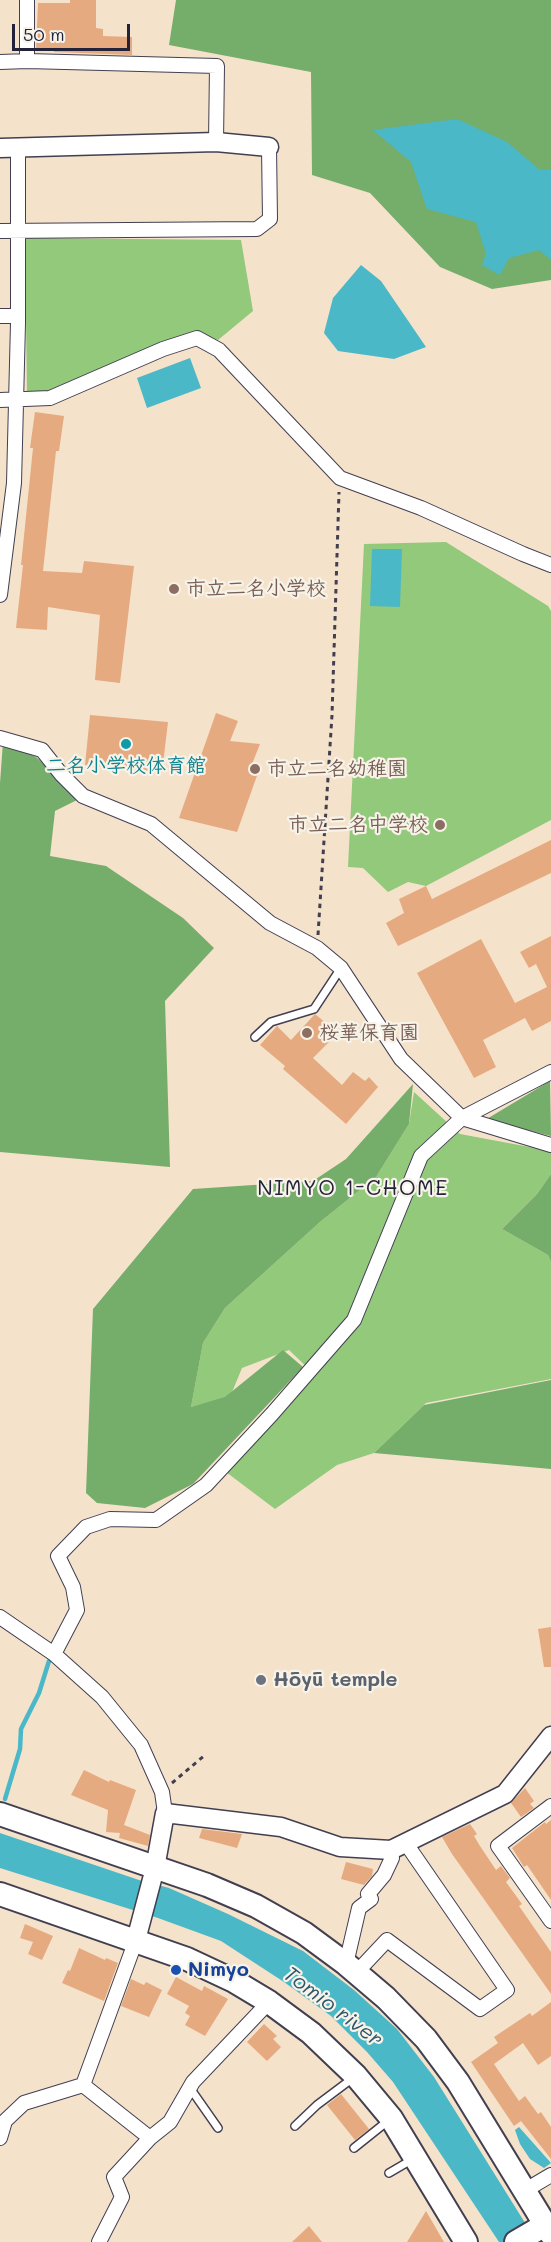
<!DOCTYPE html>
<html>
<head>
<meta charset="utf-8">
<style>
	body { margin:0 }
	#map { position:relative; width:551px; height:2242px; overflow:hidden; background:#f5e2cb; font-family:Mali,sans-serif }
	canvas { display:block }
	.scale { position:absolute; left:12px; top:24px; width:118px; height:27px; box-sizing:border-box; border:3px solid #22223b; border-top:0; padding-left:8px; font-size:18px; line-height:21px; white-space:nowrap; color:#22223b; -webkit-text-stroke:4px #f7f3e8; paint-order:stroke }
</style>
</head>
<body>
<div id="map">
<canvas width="551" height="2242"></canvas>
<div class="scale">50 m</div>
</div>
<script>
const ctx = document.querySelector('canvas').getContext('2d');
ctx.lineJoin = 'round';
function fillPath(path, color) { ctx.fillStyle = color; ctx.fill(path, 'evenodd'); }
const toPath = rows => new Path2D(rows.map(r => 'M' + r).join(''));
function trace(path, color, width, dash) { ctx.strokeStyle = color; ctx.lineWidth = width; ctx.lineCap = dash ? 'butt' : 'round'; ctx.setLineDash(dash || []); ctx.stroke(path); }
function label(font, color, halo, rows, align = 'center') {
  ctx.font = font + ' Mali,"Klee One",sans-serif'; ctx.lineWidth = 4.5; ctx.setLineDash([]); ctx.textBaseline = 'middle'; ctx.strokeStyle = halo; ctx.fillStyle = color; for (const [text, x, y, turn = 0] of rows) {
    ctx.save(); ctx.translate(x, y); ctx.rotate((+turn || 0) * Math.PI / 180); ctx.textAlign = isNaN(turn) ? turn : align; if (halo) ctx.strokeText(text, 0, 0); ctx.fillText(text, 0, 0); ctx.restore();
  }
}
fillPath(toPath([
	[25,238,241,240,253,311,218,340,197,333,51,394,27,396],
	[446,542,548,606,551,611,551,820,426,886,408,882,388,892,363,868,348,867,364,544],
	[414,1092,460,1134,551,1151,551,1174,537,1194,502,1229,548,1255,551,1262,551,1379,426,1403,374,1453,337,1465,275,1509,226,1472,315,1375,289,1350,242,1368,230,1397,191,1407,203,1343,225,1308,320,1222,376,1177,409,1124]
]), '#92c97b');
fillPath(toPath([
	[176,0,551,0,551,280,492,289,440,267,370,193,312,175,311,72,169,45],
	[3,742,36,757,81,798,55,811,50,856,106,866,183,918,214,948,165,1001,170,1167,0,1152,0,783],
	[550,1081,551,1136,485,1120],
	[413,1084,409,1124,376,1177,320,1222,225,1308,203,1343,191,1407,225,1397,283,1350,303,1367,193,1484,145,1508,97,1503,86,1493,93,1309,193,1189,313,1181,346,1159],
	[551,1174,551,1262,548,1255,502,1229,537,1194],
	[551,1380,551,1469,374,1453,424,1405]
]), '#75ad6b');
fillPath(toPath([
	[457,119,507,142,540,170,551,170,551,260,539,250,509,258,500,275,482,265,486,254,476,222,427,209,411,162,373,130],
	[361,265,381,281,426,347,394,359,338,351,324,333,333,298],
	[190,358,201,388,147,408,137,378],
	[372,549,402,549,400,607,370,606],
	[0,1833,139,1880,169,1888,228,1914,303,1951,354,1990,397,2029,434,2077,537,2242,499,2242,393,2082,367,2052,331,2016,284,1982,221,1941,158,1918,0,1868],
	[519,2127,551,2163,544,2168,530,2159,520,2144,515,2130]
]), '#4bb8c7');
trace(toPath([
	[5,1799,20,1749,21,1729,39,1693,49,1661]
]), '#4bb8c7', 4.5);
fillPath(toPath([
	[70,0,96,0,96,28,103,29,103,36,132,37,132,55,54,52,54,49,36,49,38,3,70,3],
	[35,412,64,416,59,451,56,451,43,571,82,573,84,561,134,566,120,683,95,680,100,615,48,607,47,630,16,628,23,565,21,565,33,448,30,448],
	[216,713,238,721,230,741,260,744,250,769,259,770,237,832,179,818],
	[90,715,168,722,162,772,85,765],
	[551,840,551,873,398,946,386,923,404,913,399,899,426,886,432,899],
	[551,936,551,1021,532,1031,525,1018,483,1040,496,1067,474,1078,417,973,481,939,515,1003,547,987,536,964,529,968,520,952],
	[315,1014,338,1033,313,1058,342,1085,353,1072,365,1081,369,1077,378,1087,346,1124,283,1069,285,1066,260,1045,277,1026,291,1040],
	[551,1627,551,1667,544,1667,538,1629],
	[84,1770,109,1782,110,1780,136,1790,124,1825,150,1835,148,1846,119,1838,120,1833,106,1832,108,1810,71,1795],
	[525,1788,534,1801,530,1804,534,1808,521,1817,511,1803],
	[551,1820,551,1900,527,1865,524,1867,512,1848,545,1822,546,1824],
	[470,1824,477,1834,474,1836,480,1846,496,1870,501,1866,510,1878,506,1882,522,1904,519,1906,551,1952,551,1994,452,1854,442,1837],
	[202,1829,242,1834,237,1848,199,1838],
	[346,1862,373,1869,372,1876,364,1885,341,1879],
	[25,1924,53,1936,42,1960,28,1954,33,1942,20,1938],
	[79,1948,105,1960,106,1958,118,1963,104,2001,62,1983,68,1970,70,1971],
	[176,1977,202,1991,204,1986,228,1999,205,2036,185,2025,190,2016,185,2013,189,2006,167,1994],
	[131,1979,144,1985,146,1982,162,1990,149,2017,121,2006],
	[551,2002,551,2056,538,2065,523,2043,494,2064,519,2101,525,2096,538,2114,541,2112,551,2127,551,2159,521,2121,514,2126,471,2062,498,2043,494,2037,530,2013,532,2016],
	[264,2024,277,2036,273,2039,281,2047,267,2061,247,2042],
	[341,2094,369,2129,355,2140,327,2105],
	[426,2211,444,2242,407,2242],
	[309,2226,322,2242,292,2242]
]), '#e6aa80');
const service = toPath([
	[255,1037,271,1022,314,1009,341,968],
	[190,2088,218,2128],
	[295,2126,317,2105,353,2078],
	[354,2148,389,2120],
	[389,2173,413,2159]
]);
const minor = toPath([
	[27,61,217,66,216,142],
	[0,62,27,61,27,0],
	[0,231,257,229,270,219,269,147],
	[0,316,17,316],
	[0,400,50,398,163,349,197,338,219,350,340,478,421,508,523,554,551,565],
	[0,595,14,483,18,323,18,148],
	[0,738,42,750,61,774,83,796,151,824,270,923,317,948,341,968,401,1059,462,1118,551,1145],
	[0,1617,54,1654,102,1697,141,1745,162,1792,165,1813],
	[54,1654,77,1610,73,1587,58,1556,86,1527,110,1519,156,1520,206,1485,272,1414,354,1320,421,1156,462,1118,551,1072],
	[551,1806,498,1846,551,1921],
	[346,1964,359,1908,371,1899,368,1894,384,1875,392,1858,391,1850],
	[356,1973,387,1940,480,2009,507,1990,405,1842],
	[83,2085,150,2138],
	[0,2138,5,2121,24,2103,83,2085,136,1940],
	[524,2191,551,2175],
	[99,2242,122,2197,114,2177,150,2138,170,2122,193,2082,269,2002]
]);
const tertiary = toPath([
	[0,148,216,142,269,147],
	[136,1940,155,1868,165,1813,281,1827,340,1847,391,1850,505,1794,551,1736]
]);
const primary = toPath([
	[0,1814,207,1885,256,1906,304,1933,346,1964,386,1998,426,2039,458,2082,551,2234],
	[0,1894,187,1959,234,1981,269,2002,311,2033,356,2076,391,2118,466,2242],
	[516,2242,545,2225]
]);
trace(service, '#423f51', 10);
trace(minor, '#423f51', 16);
trace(tertiary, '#423f51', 21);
trace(primary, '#423f51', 26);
trace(toPath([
	[318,935,332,715,339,492],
	[172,1783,205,1755]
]), '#423f51', 3, [4.5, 4.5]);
trace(service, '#fff', 7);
trace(minor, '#fff', 14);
trace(tertiary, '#fff', 18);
trace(primary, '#fff', 22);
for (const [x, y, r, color] of [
	[174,589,6,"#8d6e63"],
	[126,744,6,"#0f9aa8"],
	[255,769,6,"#8d6e63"],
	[440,825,6,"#8d6e63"],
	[307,1033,6,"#8d6e63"],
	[261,1680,6,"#6b7280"],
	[176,1970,6,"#1a4fb4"]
]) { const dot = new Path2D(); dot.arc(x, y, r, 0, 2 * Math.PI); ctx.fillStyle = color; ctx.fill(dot); trace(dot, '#f7f3e8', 2); }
label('bold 20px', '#785e54', '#f7f3e8', [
	["市立二名小学校",186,589],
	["市立二名幼稚園",267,769],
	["市立二名中学校",428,825,"right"],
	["桜華保育園",319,1033]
], 'left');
label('bold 20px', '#0d838f', '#f7f3e8', [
	["二名小学校体育館",126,766]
]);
label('bold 20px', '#5b616d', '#f7f3e8', [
	["Hōyū temple",273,1680]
], 'left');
label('bold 20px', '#164399', '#f7f3e8', [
	["Nimyo",188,1970]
], 'left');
ctx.letterSpacing = '1.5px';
label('21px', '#22223b', '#f7f3e8', [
	["NIMYO 1-CHOME",353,1189]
]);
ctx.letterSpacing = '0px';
label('italic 21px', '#30566c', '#f7f3e8', [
	["Tomio river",333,2007,37]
]);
</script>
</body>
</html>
